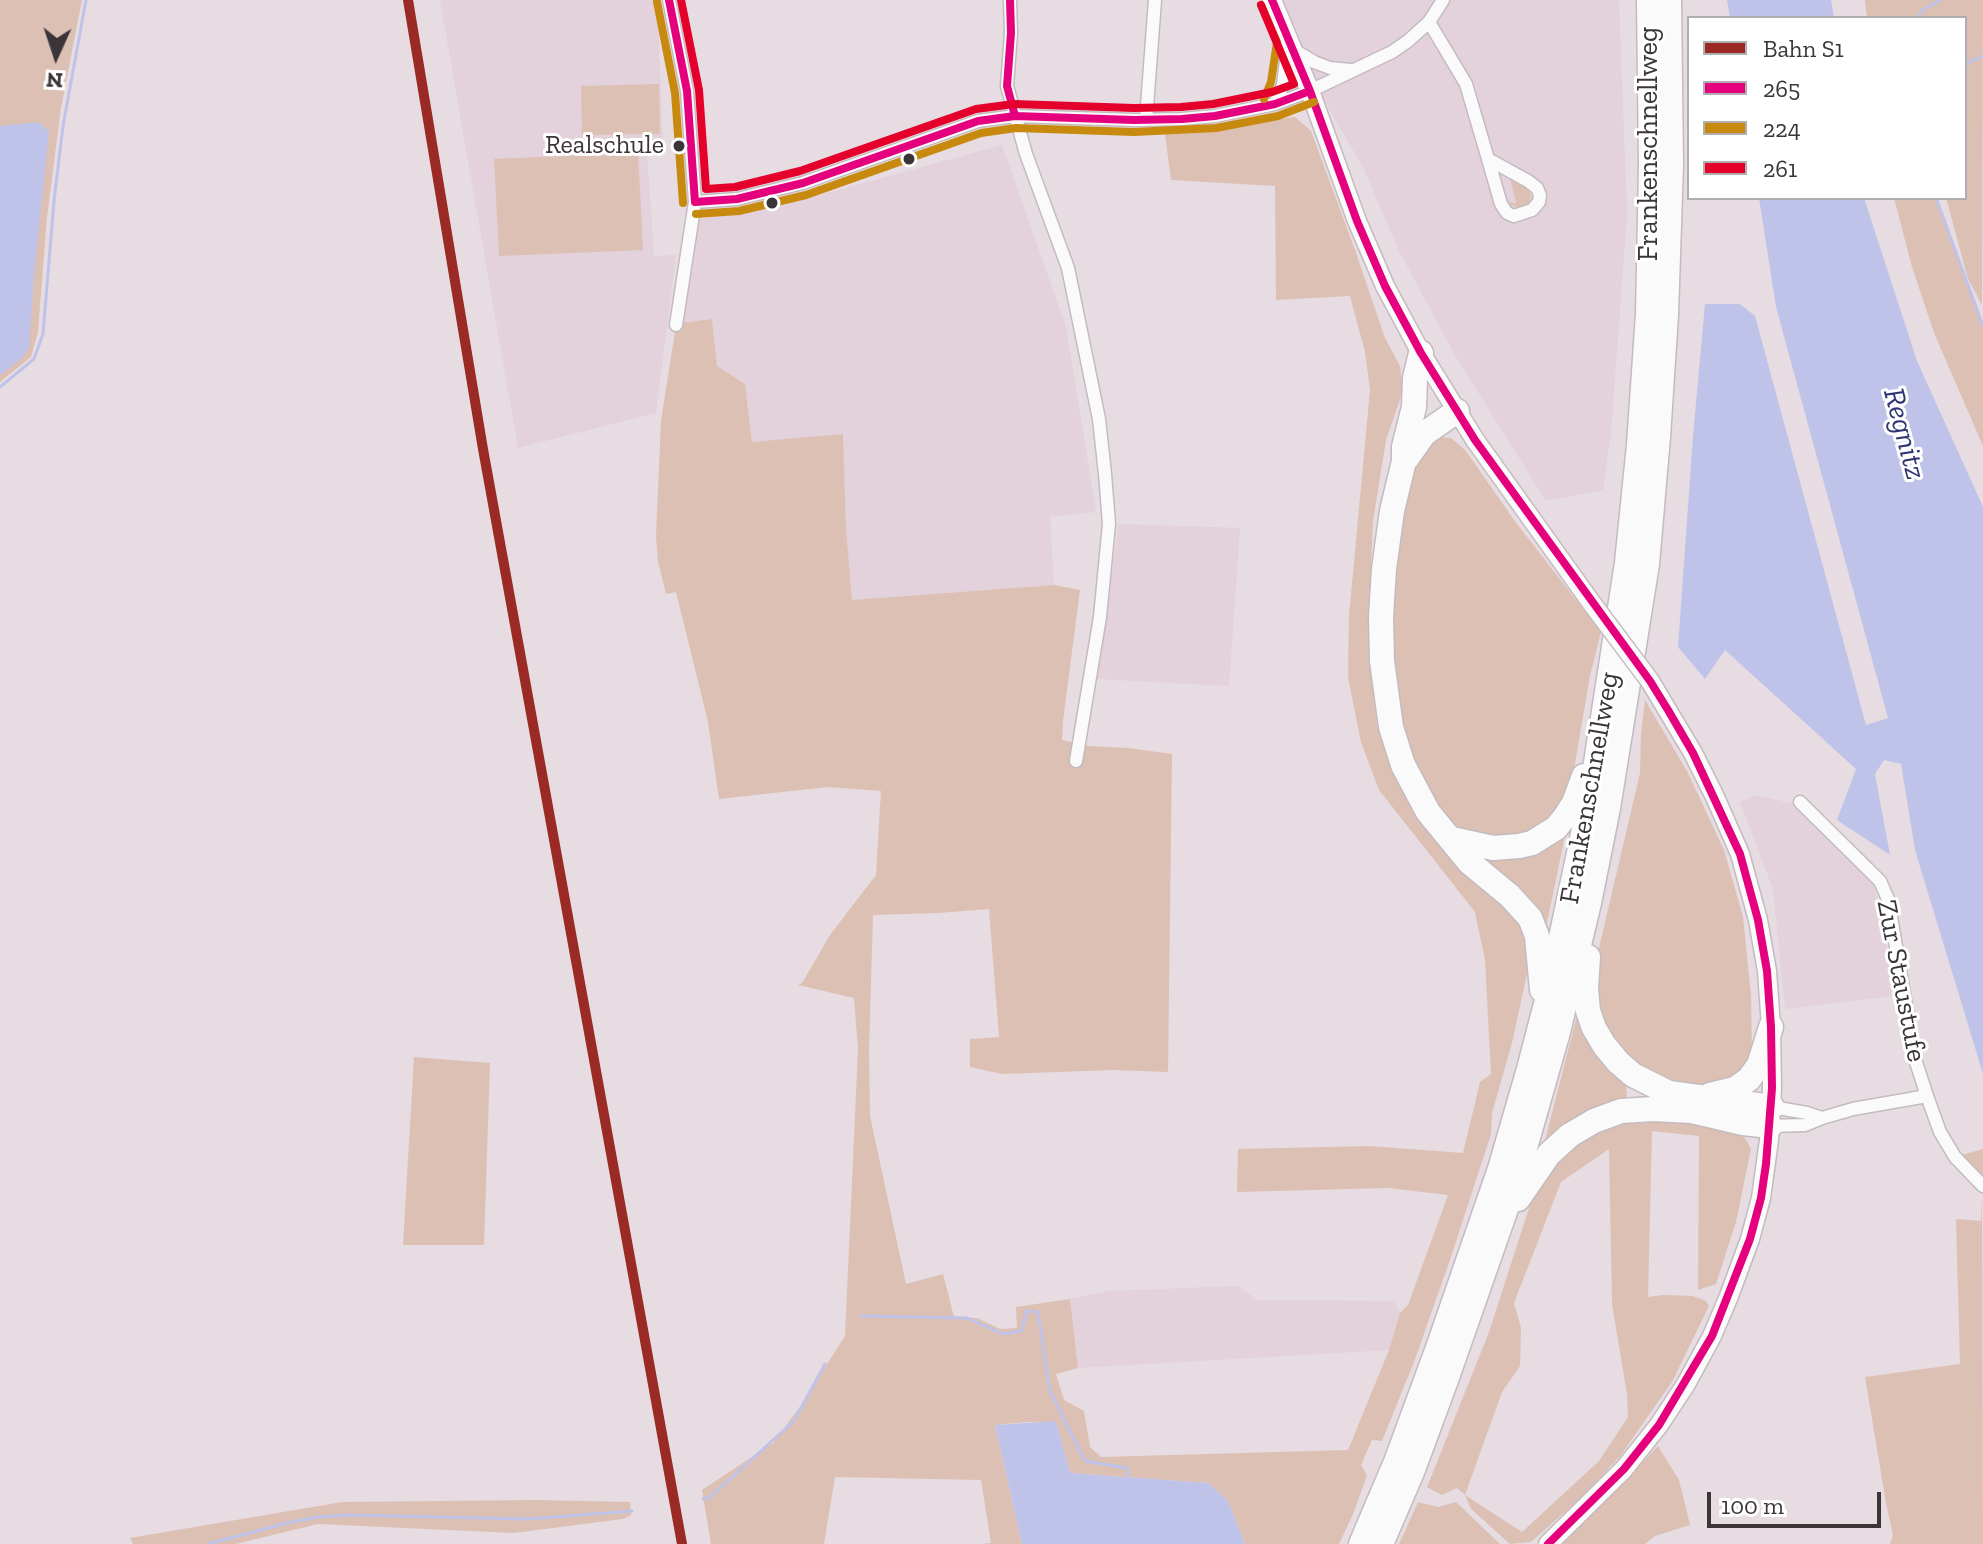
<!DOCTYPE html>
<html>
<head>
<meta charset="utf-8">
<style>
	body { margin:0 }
	#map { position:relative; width:1983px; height:1544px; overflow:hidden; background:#e6dce1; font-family:"Zilla Slab",serif }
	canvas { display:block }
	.legend { position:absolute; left:1687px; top:16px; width:280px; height:184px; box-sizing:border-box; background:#fff; border:2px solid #b1aeaf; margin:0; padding:10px 14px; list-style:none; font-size:24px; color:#3b3538 }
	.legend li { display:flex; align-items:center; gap:16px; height:40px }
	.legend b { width:40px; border:2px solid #b1aeaf }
	.north { position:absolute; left:16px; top:16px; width:80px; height:80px; -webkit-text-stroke:6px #fff; paint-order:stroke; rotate:183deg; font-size:22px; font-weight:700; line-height:32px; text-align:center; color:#3b3538 }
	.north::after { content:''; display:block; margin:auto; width:28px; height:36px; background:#3b3538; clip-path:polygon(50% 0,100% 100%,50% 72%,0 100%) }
	.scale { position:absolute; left:1707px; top:1492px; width:174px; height:36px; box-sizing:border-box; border:4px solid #3b3538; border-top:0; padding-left:10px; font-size:24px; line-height:28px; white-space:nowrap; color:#3b3538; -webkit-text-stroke:6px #fff; paint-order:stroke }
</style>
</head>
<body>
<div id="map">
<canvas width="1983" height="1544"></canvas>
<ul class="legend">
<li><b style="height:10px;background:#9a2a23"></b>Bahn S1</li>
<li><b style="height:10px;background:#e5007d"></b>265</li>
<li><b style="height:10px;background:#c88a0e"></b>224</li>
<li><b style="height:10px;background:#e4002b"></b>261</li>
</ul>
<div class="north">N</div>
<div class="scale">100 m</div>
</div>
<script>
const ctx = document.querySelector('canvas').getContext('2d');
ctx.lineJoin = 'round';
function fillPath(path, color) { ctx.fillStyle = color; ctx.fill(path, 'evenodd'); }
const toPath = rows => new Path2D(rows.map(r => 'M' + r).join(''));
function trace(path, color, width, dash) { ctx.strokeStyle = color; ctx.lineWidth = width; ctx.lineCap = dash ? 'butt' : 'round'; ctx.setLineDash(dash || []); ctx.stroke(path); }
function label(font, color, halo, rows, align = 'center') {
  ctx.font = font + ' "Zilla Slab",serif'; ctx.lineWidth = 6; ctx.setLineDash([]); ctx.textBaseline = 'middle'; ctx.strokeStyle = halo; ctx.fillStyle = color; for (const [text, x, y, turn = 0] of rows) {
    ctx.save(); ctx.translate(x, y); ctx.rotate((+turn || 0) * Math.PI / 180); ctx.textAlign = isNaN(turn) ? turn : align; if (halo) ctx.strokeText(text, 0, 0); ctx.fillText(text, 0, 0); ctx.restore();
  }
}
fillPath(toPath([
	[440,0,657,0,663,139,646,140,654,256,676,255,656,413,518,448],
	[1277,0,1619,0,1627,215,1611,432,1603,490,1546,501,1456,357,1399,251,1363,167,1310,77],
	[1002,145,1066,327,1096,512,1050,517,1054,585,852,600,846,528,843,434,752,443,745,384,717,366,712,319,680,323,700,219,744,212,831,192],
	[1119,524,1240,528,1229,686,1096,679],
	[1757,795,1798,805,1873,880,1882,919,1894,996,1785,1009,1773,889,1740,802],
	[1237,1286,1258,1300,1394,1301,1400,1313,1389,1350,1078,1368,1070,1299,1109,1291]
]), '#e3d1db');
fillPath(toPath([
	[0,0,82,0,61,108,47,217,38,332,31,357,0,382],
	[1865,0,1983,0,1982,305,1968,279,1946,198,1965,198,1965,18,1867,18],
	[659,84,660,134,582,135,581,86],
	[1295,117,1311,131,1355,250,1385,338,1400,366,1403,391,1386,440,1373,521,1368,640,1377,726,1402,790,1442,848,1490,892,1512,909,1527,937,1530,960,1512,1043,1492,1113,1491,1134,1451,1257,1414,1362,1382,1441,1372,1440,1361,1465,1367,1475,1354,1512,1339,1544,1245,1544,1228,1501,1208,1483,1070,1473,1056,1422,1026,1422,995,1425,1022,1544,981,1544,991,1543,981,1480,835,1477,824,1544,711,1544,702,1490,773,1443,799,1408,845,1336,858,1049,854,998,798,985,802,983,830,935,876,875,881,791,828,787,719,799,708,722,676,592,666,594,658,562,656,535,661,421,676,325,680,323,712,319,717,366,745,384,752,442,843,434,846,528,852,600,1054,585,1080,590,1063,721,1062,740,1089,746,1128,748,1172,754,1168,1072,1113,1070,1002,1074,970,1067,970,1039,999,1037,989,909,938,913,873,915,869,1049,870,1116,906,1284,943,1274,954,1317,977,1318,1000,1329,1017,1328,1016,1307,1070,1299,1078,1368,1056,1374,1064,1400,1084,1411,1090,1447,1101,1457,1348,1450,1389,1350,1400,1313,1408,1305,1448,1195,1388,1188,1237,1192,1238,1149,1370,1146,1463,1153,1480,1082,1491,1074,1485,960,1475,912,1379,790,1361,742,1348,677,1349,616,1370,390,1365,352,1350,296,1276,300,1275,186,1171,180,1165,134],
	[638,153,643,250,499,256,494,159],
	[1501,171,1529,189,1531,198,1528,205,1520,208,1511,205,1508,201,1515,204,1516,202,1510,178,1501,175],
	[1894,198,1936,198,1983,326,1983,446,1934,333,1912,267],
	[1436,437,1451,438,1466,451,1514,520,1601,632,1590,676,1569,798,1541,831,1501,840,1463,830,1448,819,1435,805,1423,784,1402,731,1392,664,1392,575,1413,466],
	[1645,700,1688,773,1724,850,1743,917,1751,995,1752,1056,1744,1074,1723,1087,1661,1083,1605,1037,1592,987,1599,948,1640,773,1641,734],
	[1565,836,1544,937,1470,848,1544,845],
	[1579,1008,1626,1079,1627,1105,1542,1152],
	[414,1057,490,1063,484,1245,403,1245],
	[1633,1116,1731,1127,1745,1138,1751,1149,1736,1222,1716,1284,1698,1290,1699,1136,1652,1131,1648,1297,1663,1295,1693,1296,1706,1301,1709,1306,1672,1382,1621,1455,1584,1495,1531,1542,1510,1544,1471,1509,1465,1495,1457,1488,1442,1495,1427,1487,1489,1332,1539,1177,1594,1127],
	[1609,1149,1612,1304,1627,1394,1628,1417,1599,1461,1522,1532,1465,1495,1502,1392,1520,1366,1521,1328,1514,1303,1561,1182],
	[1983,1149,1983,1181,1962,1155],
	[1982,1198,1983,1544,1890,1544,1893,1535,1886,1503,1865,1377,1960,1364,1956,1219,1981,1221],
	[1658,1446,1679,1480,1690,1525,1655,1536,1645,1544,1561,1544,1600,1507],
	[537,1500,630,1502,631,1515,623,1519,514,1533,318,1524,236,1544,133,1544,130,1538,342,1502],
	[1418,1502,1438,1507,1456,1502,1500,1544,1399,1544]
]), '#ddc0b4');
fillPath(toPath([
	[1727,0,1831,0,1834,18,1730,18],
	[38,122,49,131,34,274,29,348,21,359,0,375,0,126],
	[1759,198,1864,198,1917,361,1983,507,1983,1074,1915,850,1901,764,1884,760,1875,774,1890,855,1837,820,1856,769,1725,650,1705,679,1678,647,1693,436,1705,304,1740,304,1755,316,1866,725,1888,718,1776,307],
	[1056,1421,1070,1473,1208,1483,1228,1501,1245,1544,1022,1544,995,1425]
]), '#bfc3e9');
trace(toPath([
	[1918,18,1922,10,1941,0],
	[1965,64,1983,56],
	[1936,198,1983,326],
	[0,387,34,359,43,334,54,201,63,126,86,0],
	[861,1316,967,1318,1003,1334,1022,1331,1026,1311,1038,1312,1050,1391,1085,1461,1127,1468,1128,1477],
	[703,1499,709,1498,794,1421,825,1364],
	[208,1544,287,1523,318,1517,347,1515,528,1519,632,1511]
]), '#bfc3e9', 3);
const minor = toPath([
	[669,0,687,91,695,202,676,325],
	[1010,0,1011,33,1007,86,1026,154,1068,268,1099,419,1105,474,1109,524,1100,617,1076,761],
	[1429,22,1466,84,1488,159,1501,204,1507,213,1514,216,1532,210,1539,202,1540,195,1537,188,1528,181,1488,159],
	[1294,50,1314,62,1330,68,1351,70],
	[1275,104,1283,85,1288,45],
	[1146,120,1155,0],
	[695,202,737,199,803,183,978,121,1015,116,1134,120,1182,119,1215,116,1275,104,1310,91,1392,52,1408,41,1429,22,1443,0],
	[1800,802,1880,881,1888,899,1915,1059,1927,1096],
	[1772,1107,1807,1113,1822,1118],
	[1770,1126,1805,1125,1822,1118,1853,1109,1927,1096,1940,1132,1955,1157,1983,1186]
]);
const secondary = toPath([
	[1272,0,1310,91,1357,221,1385,286,1421,353,1475,440,1593,605],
	[1548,1544,1624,1469,1659,1425,1686,1384,1712,1336,1729,1296,1750,1239,1761,1198,1769,1140,1772,1088,1771,1027,1767,971,1758,920,1740,854,1715,797,1693,753,1650,681]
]);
const motorway = toPath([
	[1421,353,1415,378,1414,407,1404,447,1404,461,1392,511,1384,569,1381,617,1382,661,1391,727,1403,765,1428,812,1469,862,1510,896,1530,918,1537,936,1542,990],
	[1407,458,1424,434,1457,411],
	[1452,839,1493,848,1519,846,1532,843,1556,828,1565,817,1574,803,1584,776],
	[1588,957,1586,988,1588,1011,1594,1028,1604,1045,1618,1062,1633,1075,1669,1093,1772,1107],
	[1710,1095,1735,1089,1749,1079,1759,1065,1771,1027],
	[1518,1199,1549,1154,1570,1135,1594,1121,1621,1111,1653,1109,1692,1111,1743,1123,1770,1126],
	[1361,1544,1396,1462,1438,1348,1500,1169,1529,1069,1551,985,1590,801,1627,563,1639,445,1648,314,1651,165,1649,0],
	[1381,1544,1412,1472,1446,1380,1515,1183,1558,1032,1589,903,1608,808,1647,564,1658,437,1666,315,1671,164,1669,0]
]);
trace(minor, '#c3bbbf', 15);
trace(secondary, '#c3bbbf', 21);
trace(motorway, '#c3bbbf', 27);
trace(minor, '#fbfafa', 12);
trace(secondary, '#fbfafa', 18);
trace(motorway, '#fbfafa', 24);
const secondaryBridge = toPath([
	[1593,605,1650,681]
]);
trace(secondaryBridge, '#c3bbbf', 21, []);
trace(secondaryBridge, '#fbfafa', 18);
trace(toPath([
	[669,0,687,91,695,202],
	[1010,0,1011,33,1007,86,1015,116],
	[1272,0,1310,91,1357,221,1385,286,1421,353,1475,440,1650,681,1668,710,1693,753,1740,854,1758,920,1767,971,1771,1027,1772,1088,1766,1164,1761,1198,1750,1239,1712,1336,1659,1425,1624,1469,1548,1544],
	[695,202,737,199,803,183,978,121,1015,116,1134,120,1182,119,1215,116,1275,104,1310,91]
]), '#e5007d', 8);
trace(toPath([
	[657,2,675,93,683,203],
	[1261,5,1277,42,1271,82,1264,99],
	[696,214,739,211,806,195,981,133,1016,128,1134,132,1216,128,1278,116,1314,102]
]), '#c88a0e', 8);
trace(toPath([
	[681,0,699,90,706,189,735,187,800,171,976,109,1014,104,1134,108,1181,107,1213,104,1272,92,1294,84,1261,5]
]), '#e4002b', 8);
trace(toPath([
	[408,0,483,449,682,1544]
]), '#9a2a23', 10);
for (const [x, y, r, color] of [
	[679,146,7,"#3b3538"],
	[909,159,7,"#3b3538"],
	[772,203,7,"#3b3538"]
]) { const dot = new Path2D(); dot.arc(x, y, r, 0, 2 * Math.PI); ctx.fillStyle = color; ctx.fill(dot); trace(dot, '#fff', 3); }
label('26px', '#3b3538', '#fff', [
	["Realschule",664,146]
], 'right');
label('28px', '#3b3538', '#fff', [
	["Frankenschnellweg",1649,144,-90],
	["Frankenschnellweg",1590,788,-80],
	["Zur Staustufe",1901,981,79]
]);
label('italic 30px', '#2f3472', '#fff', [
	["Regnitz",1904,434,75]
]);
</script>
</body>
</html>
